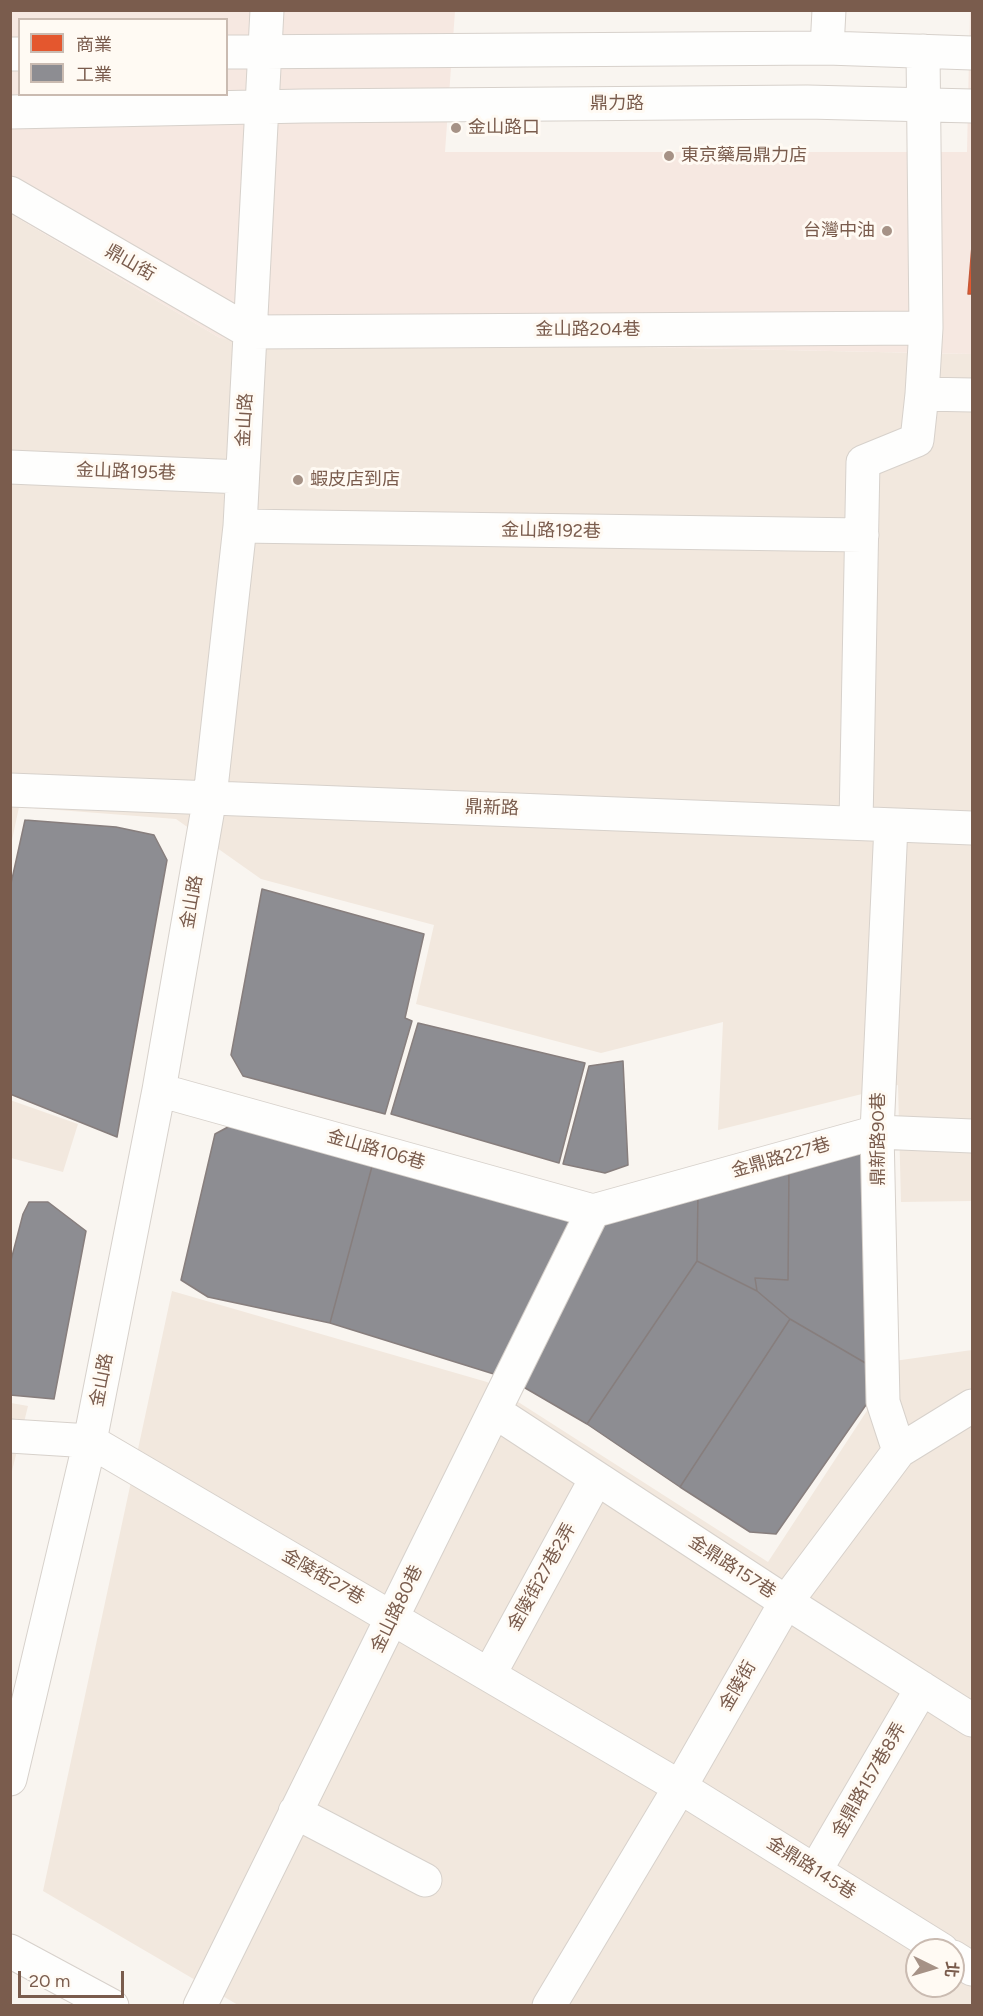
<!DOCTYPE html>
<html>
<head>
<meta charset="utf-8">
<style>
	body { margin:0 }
	#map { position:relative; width:983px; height:2016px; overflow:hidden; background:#f9f5f0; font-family:Figtree,"Noto Sans TC",sans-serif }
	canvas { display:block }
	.frame { position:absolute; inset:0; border:12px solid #7a5c4d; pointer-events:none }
	.legend { position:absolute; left:18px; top:18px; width:210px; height:78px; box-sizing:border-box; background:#fffaf3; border:2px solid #cabbb1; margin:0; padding:8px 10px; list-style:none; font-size:18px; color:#7a5c4d }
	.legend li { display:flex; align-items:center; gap:12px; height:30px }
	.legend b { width:30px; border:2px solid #cabbb1 }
	.north { position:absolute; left:905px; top:1938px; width:60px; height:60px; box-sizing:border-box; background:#fffaf3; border:2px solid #cabbb1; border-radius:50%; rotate:95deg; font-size:16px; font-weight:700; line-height:24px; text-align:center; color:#7a5c4d }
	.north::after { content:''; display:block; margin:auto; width:21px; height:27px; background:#a69286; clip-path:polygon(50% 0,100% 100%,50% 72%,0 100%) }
	.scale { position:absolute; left:18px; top:1971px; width:106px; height:27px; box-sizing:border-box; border:3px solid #7a5c4d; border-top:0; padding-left:8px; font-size:18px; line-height:21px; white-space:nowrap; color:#7a5c4d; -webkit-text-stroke:4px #fffaf3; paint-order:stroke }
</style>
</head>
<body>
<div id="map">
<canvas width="983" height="2016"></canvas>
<div class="frame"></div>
<ul class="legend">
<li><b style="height:16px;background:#e4572e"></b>商業</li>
<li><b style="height:16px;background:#8d8d92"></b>工業</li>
</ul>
<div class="north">北</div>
<div class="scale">20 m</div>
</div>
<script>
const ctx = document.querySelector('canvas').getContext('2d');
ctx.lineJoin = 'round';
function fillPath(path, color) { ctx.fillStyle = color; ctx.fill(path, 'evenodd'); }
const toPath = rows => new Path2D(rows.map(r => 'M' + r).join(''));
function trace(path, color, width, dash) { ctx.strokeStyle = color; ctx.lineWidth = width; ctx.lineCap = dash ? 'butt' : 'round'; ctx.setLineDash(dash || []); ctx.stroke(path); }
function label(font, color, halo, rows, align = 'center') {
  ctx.font = font + ' Figtree,"Noto Sans TC",sans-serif'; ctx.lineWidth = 6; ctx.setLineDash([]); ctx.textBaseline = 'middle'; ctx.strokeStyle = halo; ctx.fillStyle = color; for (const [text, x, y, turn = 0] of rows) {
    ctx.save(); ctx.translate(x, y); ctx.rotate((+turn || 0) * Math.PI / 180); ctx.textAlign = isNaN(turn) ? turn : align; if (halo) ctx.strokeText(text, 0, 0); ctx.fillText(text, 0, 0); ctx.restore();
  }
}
fillPath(toPath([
	[11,214,220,338,972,354,972,1201,901,1202,898,1085,718,1130,723,1022,601,1053,416,1004,434,925,261,879,176,819,19,807,11,845],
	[10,1100,78,1124,63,1172,11,1158],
	[172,1291,487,1382,768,1562,874,1400,894,1361,972,1350,972,2005,238,2005,43,1891],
	[917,1950,953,1950,953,1986,917,1986],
	[11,1403,28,1406,11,1475]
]), '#f2e8de');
fillPath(toPath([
	[11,11,455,11,445,152,967,152,970,11,972,11,972,354,220,338,11,214],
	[20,20,226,20,226,94,20,94]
]), '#f6e8e1');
const shops = toPath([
	[972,246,972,294,968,294,972,246]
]);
fillPath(shops, '#e4572e');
trace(shops, '#c45837', 1.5);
const industry = toPath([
	[25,820,116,827,154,835,167,860,117,1137,10,1094,10,888,25,820],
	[262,889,424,934,405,1018,412,1021,385,1114,243,1076,231,1055,262,889],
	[418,1023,585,1063,559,1163,391,1114,418,1023],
	[623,1061,628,1165,605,1173,563,1164,589,1066,623,1061],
	[241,1120,374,1159,330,1323,208,1297,181,1280,215,1134,241,1120],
	[856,1147,869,1158,874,1368,790,1319,757,1291,755,1278,788,1280,789,1168,856,1147],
	[374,1159,572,1221,497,1375,330,1323,374,1159],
	[789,1168,788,1280,755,1278,757,1291,697,1261,698,1193,789,1168],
	[698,1193,697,1261,587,1424,520,1385,606,1216,698,1193],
	[29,1202,48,1202,86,1231,54,1399,10,1395,10,1264,23,1214,29,1202],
	[697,1261,757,1291,790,1319,680,1487,587,1424,697,1261],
	[790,1319,874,1368,868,1402,776,1534,750,1532,680,1487,790,1319]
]);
fillPath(industry, '#8d8d92');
trace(industry, '#877e7d', 1.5);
const minor = toPath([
	[827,48,829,10],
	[226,52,827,48,972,53],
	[10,54,20,54],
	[10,112,304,106,807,102,972,106],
	[10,193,250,332,926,328],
	[922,394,972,395],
	[10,467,242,477],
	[240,526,862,535],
	[10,790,972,828],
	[856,823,863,462,917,440,922,394,926,328,923,51],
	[891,825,877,1132,883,1402,899,1451],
	[159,1090,593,1211],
	[593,1211,877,1132,972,1136],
	[494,1411,786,1602,972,1720],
	[10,1436,90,1441,680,1787,942,1950],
	[489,1675,596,1479],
	[10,1779,90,1441,159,1090,210,797,240,526,267,10],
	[295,1812,425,1880],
	[815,1871,922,1688],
	[10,1951,112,2006],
	[953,1957,972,1969],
	[200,2006,593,1211],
	[549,2006,680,1787,786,1602,899,1451,972,1406]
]);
trace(minor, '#d7d1cb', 35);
trace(minor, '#fefefd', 33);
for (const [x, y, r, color] of [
	[456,128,6,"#a69286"],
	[669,156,6,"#a69286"],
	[887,231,6,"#a69286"],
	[298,480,6,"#a69286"]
]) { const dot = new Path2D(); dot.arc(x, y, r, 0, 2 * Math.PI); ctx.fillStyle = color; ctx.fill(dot); trace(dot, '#fffaf3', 2); }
label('18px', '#7a5c4d', '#fffaf3', [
	["鼎力路",617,104],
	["鼎山街",130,263,30],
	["金山路204巷",588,330],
	["金山路",245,420,-87],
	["金山路195巷",126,472,2],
	["金山路192巷",551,531,1],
	["鼎新路",492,808,2],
	["金山路",192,902,-80],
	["鼎新路90巷",879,1139,-90],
	["金山路106巷",376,1150,16],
	["金鼎路227巷",781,1158,-16],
	["金山路",102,1380,-79],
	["金鼎路157巷",732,1567,33],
	["金陵街27巷",323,1577,30],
	["金陵街27巷2弄",542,1577,-61],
	["金山路80巷",397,1609,-64],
	["金陵街",738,1686,-60],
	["金鼎路157巷8弄",869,1780,-60],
	["金鼎路145巷",811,1868,32]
]);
label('18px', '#7a5c4d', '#fffaf3', [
	["金山路口",468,128],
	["東京藥局鼎力店",681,156],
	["台灣中油",875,231,"right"],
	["蝦皮店到店",310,480]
], 'left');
</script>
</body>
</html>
